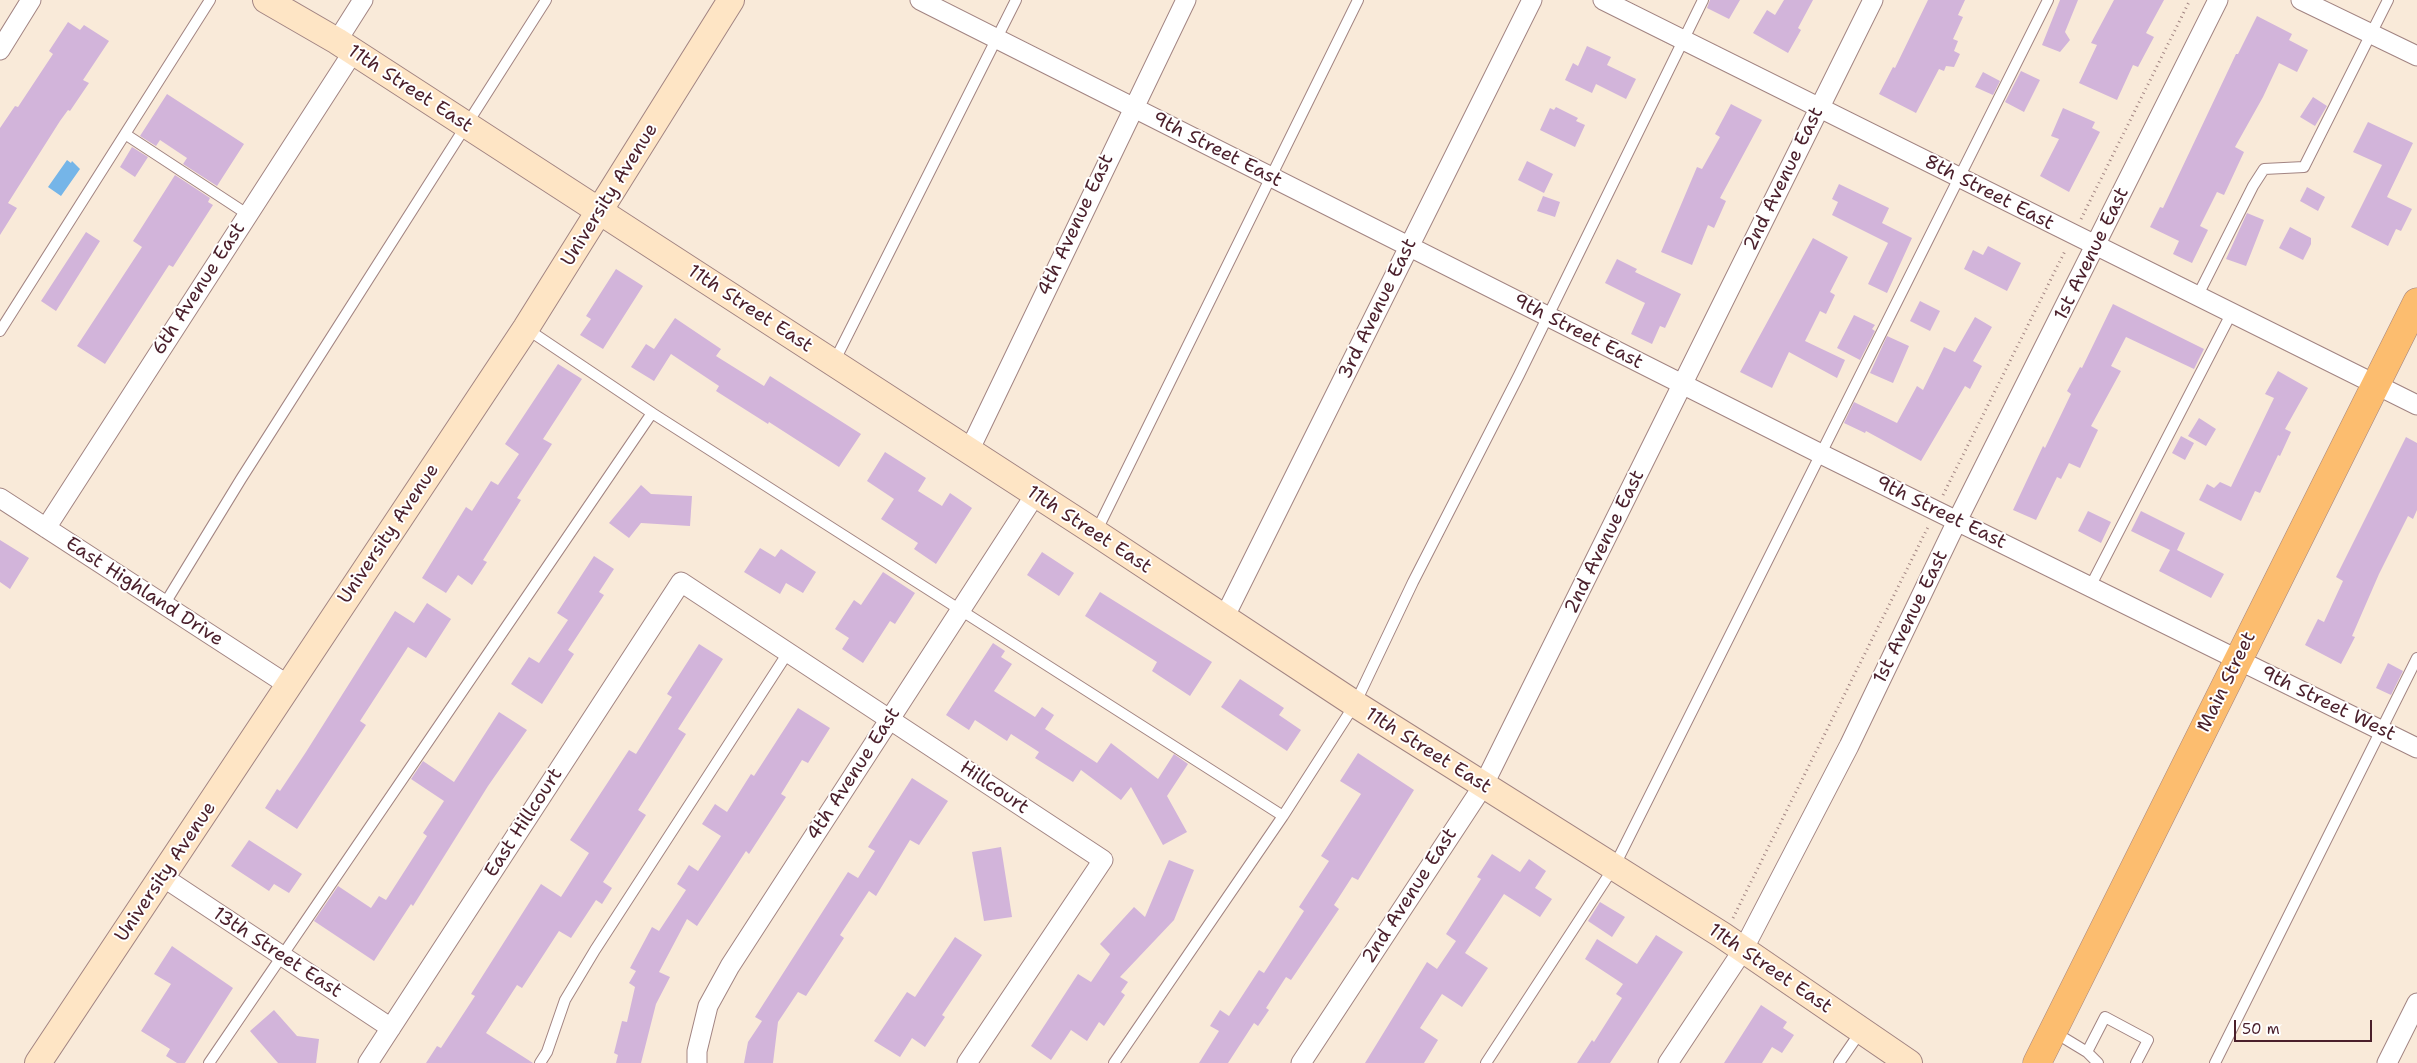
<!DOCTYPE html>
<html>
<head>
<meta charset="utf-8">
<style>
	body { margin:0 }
	#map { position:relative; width:2417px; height:1063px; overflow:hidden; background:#f9ead9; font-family:"Shantell Sans",sans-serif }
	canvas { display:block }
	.scale { position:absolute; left:2234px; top:1020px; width:138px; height:22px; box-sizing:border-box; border:2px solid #4a1f2b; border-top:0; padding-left:6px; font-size:15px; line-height:18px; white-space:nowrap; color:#4a1f2b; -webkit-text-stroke:4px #fff; paint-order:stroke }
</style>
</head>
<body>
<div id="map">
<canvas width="2417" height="1063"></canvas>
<div class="scale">50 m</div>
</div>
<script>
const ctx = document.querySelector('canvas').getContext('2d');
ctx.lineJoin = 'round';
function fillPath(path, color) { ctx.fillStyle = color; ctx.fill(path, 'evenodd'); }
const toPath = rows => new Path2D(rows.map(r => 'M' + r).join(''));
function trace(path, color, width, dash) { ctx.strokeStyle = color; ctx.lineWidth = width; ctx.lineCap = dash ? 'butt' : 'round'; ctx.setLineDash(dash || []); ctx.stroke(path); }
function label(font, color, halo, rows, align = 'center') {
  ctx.font = font + ' "Shantell Sans",sans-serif'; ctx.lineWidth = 4; ctx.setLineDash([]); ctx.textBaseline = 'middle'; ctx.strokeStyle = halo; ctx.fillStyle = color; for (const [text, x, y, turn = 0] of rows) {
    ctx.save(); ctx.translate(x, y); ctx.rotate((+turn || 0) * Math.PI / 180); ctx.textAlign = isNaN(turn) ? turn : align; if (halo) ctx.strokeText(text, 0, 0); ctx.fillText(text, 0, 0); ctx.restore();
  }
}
fillPath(toPath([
	[67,160,71,163,72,161,80,169,61,196,48,187]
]), '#75b5e8');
fillPath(toPath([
	[1710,0,1740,0,1729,19,1707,8],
	[1784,0,1813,0,1798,28,1801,30,1788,53,1753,33,1767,10,1775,15],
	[1928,0,1965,0,1958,15,1963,17,1953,39,1958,41,1954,51,1960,54,1954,67,1946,66,1944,71,1939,69,1916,113,1879,94,1893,67,1895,68],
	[2060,0,2078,0,2065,32,2070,40,2060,52,2042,45],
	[2114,0,2164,0,2146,33,2154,37,2138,67,2133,65,2117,100,2079,83,2097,45,2091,43],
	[2257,16,2292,34,2289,40,2308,50,2297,72,2279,63,2263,97,2235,147,2244,152,2224,195,2217,192,2200,226,2208,230,2192,263,2173,254,2179,241,2150,227,2160,207,2163,208,2236,54,2238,54],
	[68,22,80,30,84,25,109,41,83,80,89,83,70,111,68,110,60,121,8,203,17,208,0,235,0,128,15,106,18,107,53,54,49,51],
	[1587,46,1611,57,1607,65,1636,79,1626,99,1596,84,1592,93,1565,80,1573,63,1578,66],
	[2021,71,2040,80,2024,112,2005,102],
	[1983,72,2000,81,1993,95,1975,87],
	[167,94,244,144,217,186,183,164,187,158,160,140,156,146,140,136],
	[2313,97,2327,106,2315,126,2300,117],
	[1731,104,1762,120,1720,198,1726,201,1714,228,1708,225,1692,265,1661,252,1697,167,1702,169,1720,137,1715,134],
	[1556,107,1578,118,1576,121,1585,125,1575,147,1540,130,1550,108,1554,110],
	[2063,108,2095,122,2092,128,2100,132,2069,192,2040,176,2059,139,2051,136],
	[2368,122,2413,143,2387,197,2412,209,2401,231,2396,229,2388,246,2351,227,2382,165,2353,152],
	[132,147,148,157,135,177,120,167],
	[1527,161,1553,174,1544,193,1518,180],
	[175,175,210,198,208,202,213,205,173,267,169,265,105,364,77,346,142,247,133,241],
	[1839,184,1889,208,1882,223,1912,238,1887,293,1868,284,1888,243,1832,215,1838,202,1832,199],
	[2307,187,2325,197,2318,211,2300,201],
	[1543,196,1560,202,1555,217,1537,211],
	[2247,213,2264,220,2246,266,2226,259],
	[2290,227,2311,238,2311,244,2303,260,2279,248],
	[86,232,100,241,56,311,41,301],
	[1813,238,1848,257,1830,292,1835,295,1826,314,1820,311,1805,341,1845,360,1837,378,1789,352,1772,388,1740,372],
	[1988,246,2021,263,2007,291,1964,269,1973,250,1983,255],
	[1617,259,1637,269,1635,272,1681,294,1665,328,1660,326,1652,344,1631,334,1645,303,1605,283],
	[616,269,643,286,603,349,580,335,591,319,586,316],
	[1920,301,1940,311,1930,331,1910,321],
	[2113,304,2204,349,2194,369,2126,337,2111,366,2121,371,2091,426,2098,430,2080,468,2069,463,2061,479,2057,477,2036,520,2013,510,2043,446,2045,448,2071,394,2067,391,2080,367,2082,368],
	[1854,315,1875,325,1872,329,1875,331,1860,360,1837,348],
	[1975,317,1992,327,1973,361,1982,366,1970,389,1965,386,1921,461,1866,431,1865,433,1844,423,1854,402,1897,423,1917,386,1923,390,1944,347,1955,352],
	[675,318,721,349,716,356,764,386,770,376,861,434,839,467,769,422,768,424,716,391,719,386,671,354,654,381,631,367,646,344,654,349],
	[1887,336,1909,346,1893,383,1870,373],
	[558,364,582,379,543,439,552,444,517,498,521,500,483,560,487,562,472,585,458,575,446,593,422,578,466,507,472,511,491,481,498,485,519,454,505,444],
	[2278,371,2308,388,2285,429,2291,432,2280,456,2278,455,2260,493,2255,491,2241,521,2199,500,2207,484,2214,488,2220,482,2231,487,2274,398,2265,394],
	[2199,418,2216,429,2206,446,2188,436],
	[2181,436,2194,443,2185,460,2172,453],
	[2406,437,2417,443,2417,510,2413,519,2408,516,2379,574,2352,636,2355,637,2341,664,2305,645,2318,619,2324,622,2343,581,2336,577],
	[885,452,926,478,918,491,942,506,950,493,972,508,936,564,914,549,918,543,881,519,894,499,867,481],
	[641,485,651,494,692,496,690,526,641,523,629,538,609,523],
	[2088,511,2111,522,2101,543,2078,531],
	[2141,511,2185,533,2177,550,2224,574,2211,598,2159,571,2170,550,2131,531],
	[0,540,29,558,10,589,0,582],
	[760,548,775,557,781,549,816,572,803,593,786,583,780,594,744,572],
	[1042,552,1074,573,1059,596,1027,575],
	[594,556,614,569,599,592,604,595,568,650,574,654,542,704,511,684,529,657,539,663,568,620,557,613],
	[883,572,915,593,895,624,890,621,863,663,842,649,849,638,835,629,854,600,861,605],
	[1100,592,1212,662,1190,696,1152,671,1157,662,1085,616],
	[427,603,451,619,426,658,408,647,360,721,366,725,297,829,265,808,277,789,280,791,306,752,395,611,414,623],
	[993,643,1005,651,1001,657,1012,664,994,691,1035,717,1042,707,1054,715,1045,729,1097,763,1111,743,1158,779,1174,754,1188,764,1167,796,1187,832,1163,845,1131,787,1121,800,1081,770,1073,782,1035,758,1039,752,1011,734,1007,741,975,720,969,730,946,715],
	[699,644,723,659,678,729,686,734,638,810,646,815,603,882,612,888,602,904,596,900,571,938,559,931,522,988,517,985,486,1033,533,1063,426,1063,437,1046,441,1048,475,996,471,994,541,884,561,897,589,853,570,840,629,750,636,754,672,697,667,694],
	[2388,663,2403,671,2391,695,2376,688],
	[1240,679,1284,708,1279,715,1301,730,1287,751,1221,707],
	[798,708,830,728,808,763,802,760,781,794,786,797,749,854,746,851,697,926,687,919,659,972,670,977,656,1004,641,1063,616,1063,618,1055,614,1053,622,1021,627,1022,635,987,629,983,636,971,630,968,652,927,659,931,686,890,677,884,689,865,698,871,721,836,702,824,715,804,727,812,751,774,754,776],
	[499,712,527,730,488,786,413,906,411,904,374,961,314,921,338,886,371,908,379,896,386,900,427,836,423,833,444,801,411,779,423,761,454,782],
	[1358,753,1414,790,1358,880,1352,877,1334,905,1339,909,1291,980,1286,977,1266,1008,1269,1010,1258,1026,1254,1023,1228,1063,1199,1063,1219,1031,1210,1026,1220,1010,1229,1016,1259,970,1264,973,1304,911,1299,907,1329,861,1321,856,1361,794,1340,781],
	[912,778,948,801,919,845,910,840,876,896,869,891,840,935,844,938,806,996,798,992,778,1022,773,1063,744,1063,748,1042,762,1021,755,1017,848,872,858,878,875,851,868,847],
	[249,840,302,874,289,893,274,884,269,891,231,866],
	[1001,847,1012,917,984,921,972,852],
	[1492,854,1520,872,1529,859,1546,871,1535,888,1552,899,1540,917,1504,894,1465,953,1488,968,1462,1007,1442,994,1420,1028,1438,1040,1424,1063,1365,1063,1427,962,1437,969,1456,941,1446,934,1481,879,1477,877],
	[1169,860,1194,870,1174,920,1120,977,1128,982,1121,992,1125,995,1104,1026,1099,1022,1087,1041,1071,1030,1051,1060,1031,1046,1078,974,1091,982,1110,954,1100,944,1134,907,1145,917],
	[1600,902,1625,917,1612,937,1588,921],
	[1656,935,1683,952,1610,1063,1577,1063,1592,1040,1594,1042,1622,998,1616,994,1623,984,1585,959,1597,939,1637,964],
	[955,937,982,955,942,1015,945,1017,925,1047,912,1038,900,1057,874,1041,907,992,915,997],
	[172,946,233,988,185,1063,177,1063,166,1056,170,1049,141,1031,171,984,154,974],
	[1761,1005,1787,1022,1783,1028,1794,1035,1782,1053,1772,1047,1762,1063,1724,1063],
	[274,1010,297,1036,319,1039,316,1063,278,1063,250,1031]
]), '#d2b4da');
const lane = toPath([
	[125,134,247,214],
	[2197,297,2253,186,2264,169,2304,167,2388,0],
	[527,329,652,413,1283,816],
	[0,331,210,0],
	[834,362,1016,0],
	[1096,532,1358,0],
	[2090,587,2231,314],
	[164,605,241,479,546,0],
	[2054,1032,2087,1052,2098,1063],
	[2087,1052,2105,1017,2148,1040,2136,1063],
	[209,1063,652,413],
	[540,1063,547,1052,565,1000,595,950,789,651],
	[1114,1063,1283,816,1355,704,1413,582,1519,375,1703,0],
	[1486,1063,1614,867,2048,0],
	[1839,1063,1861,1031],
	[2215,1063,2417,658]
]);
const street = toPath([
	[920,0,1821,454,2417,748],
	[1603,0,2417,405],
	[2301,0,2417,56],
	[337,41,363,0],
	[0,50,31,0],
	[969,451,1186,0],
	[0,498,288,685],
	[46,528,353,52],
	[1224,618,1532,0],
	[163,877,391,1028],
	[368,1063,681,582,1103,860,967,1063],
	[697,1063,697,1051,708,1006,730,966,1035,495],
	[1301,1063,1483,786,1873,0],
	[1668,1063,1743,950,1849,746,1957,521,2218,0],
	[2387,1063,2417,1003]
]);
const secondary = toPath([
	[266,0,337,41,1096,533,1355,704,1722,935,1909,1063],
	[38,1063,526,328,731,0]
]);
const primary = toPath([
	[2037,1063,2417,302]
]);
trace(lane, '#a28482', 12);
trace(street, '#a28482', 21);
trace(secondary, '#a28482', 28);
trace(primary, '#a28482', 29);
trace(toPath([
	[2081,219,2190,0],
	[1943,495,2066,249],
	[1733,918,1928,527]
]), '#a28482', 3, [1, 4]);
trace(lane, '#fff', 10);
trace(street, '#fff', 19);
trace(secondary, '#fee5c5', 26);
trace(primary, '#fcbd6f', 28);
label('19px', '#4a1f2b', '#fff', [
	["11th Street East",410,89,33],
	["9th Street East",1217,150,27],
	["2nd Avenue East",1784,179,-64],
	["8th Street East",1989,193,27],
	["University Avenue",610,195,-58],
	["4th Avenue East",1076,225,-65],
	["1st Avenue East",2092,254,-64],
	["6th Avenue East",199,289,-57],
	["11th Street East",750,309,33],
	["3rd Avenue East",1378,309,-64],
	["9th Street East",1578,332,27],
	["9th Street East",1941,513,26],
	["11th Street East",1089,530,33],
	["University Avenue",389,534,-56],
	["2nd Avenue East",1605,542,-64],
	["East Highland Drive",144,592,33],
	["1st Avenue East",1911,617,-64],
	["Main Street",2227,682,-64],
	["9th Street West",2328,704,26],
	["11th Street East",1428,751,32],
	["4th Avenue East",854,774,-57],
	["Hillcourt",994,788,34],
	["East Hillcourt",524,823,-57],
	["University Avenue",166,872,-56],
	["2nd Avenue East",1410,896,-57],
	["13th Street East",277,953,33],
	["11th Street East",1770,969,34]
]);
</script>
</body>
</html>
